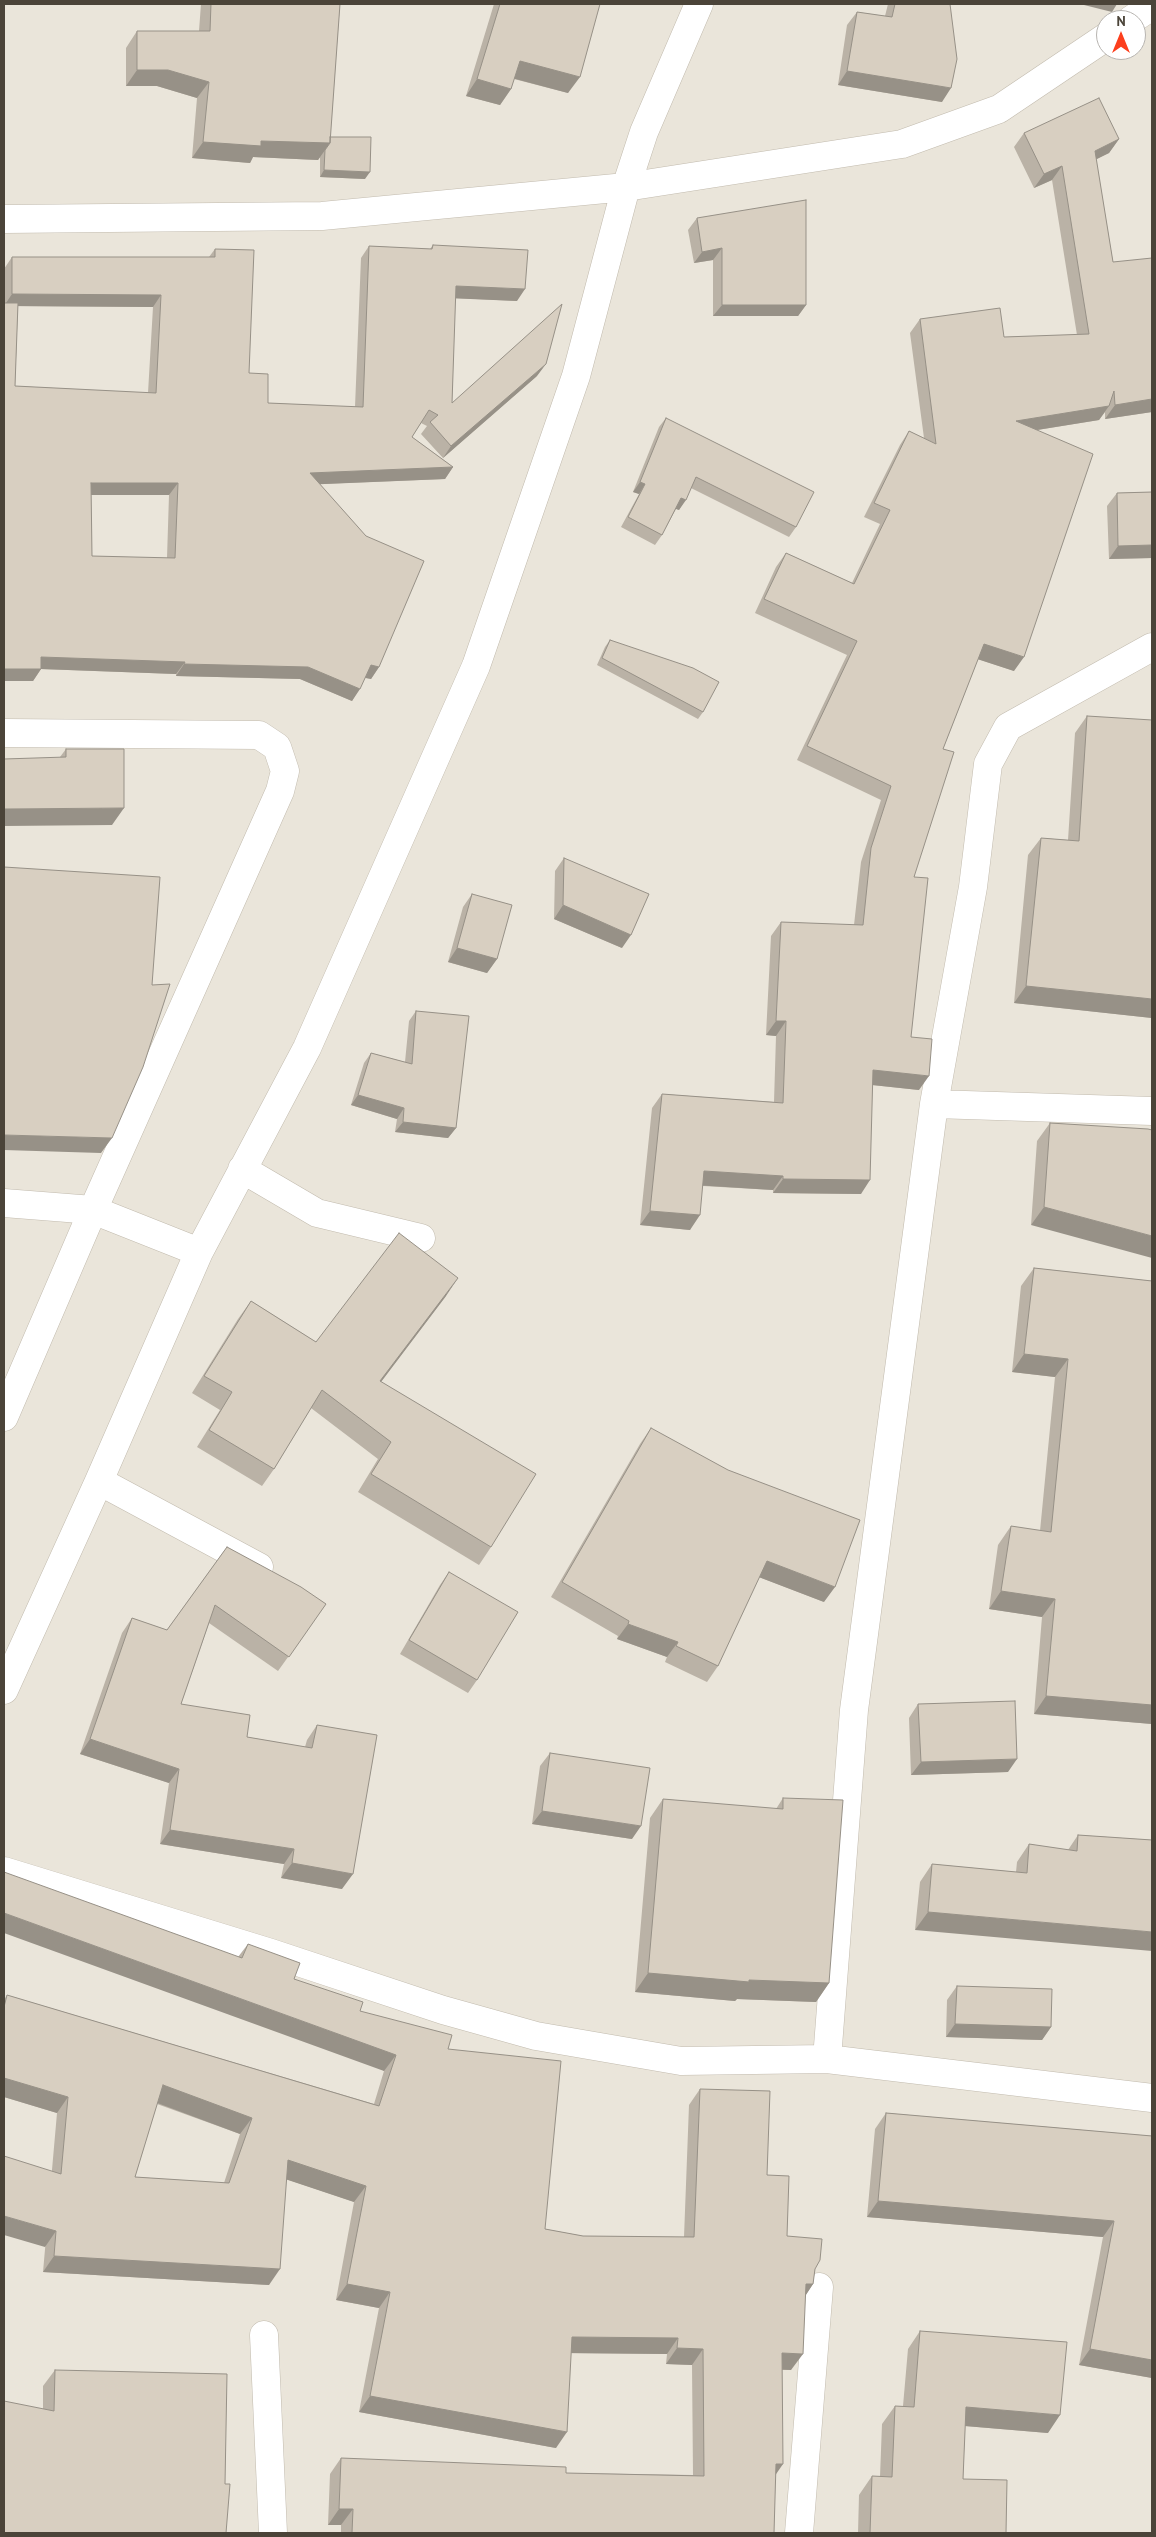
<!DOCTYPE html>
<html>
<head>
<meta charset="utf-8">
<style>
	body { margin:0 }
	#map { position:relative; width:1156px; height:2537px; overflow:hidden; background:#f6f3ec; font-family:"PT Sans",sans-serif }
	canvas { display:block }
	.frame { position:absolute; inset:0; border:5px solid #4b4439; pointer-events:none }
	.north { position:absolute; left:1096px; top:10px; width:50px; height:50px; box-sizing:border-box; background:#fff; border:1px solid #b7b4b0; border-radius:50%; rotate:0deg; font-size:14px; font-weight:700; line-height:20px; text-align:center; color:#4b4439 }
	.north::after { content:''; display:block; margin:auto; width:18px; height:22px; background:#fc3f1d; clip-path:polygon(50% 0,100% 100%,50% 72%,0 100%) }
</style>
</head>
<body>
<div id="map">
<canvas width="1156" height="2537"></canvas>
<div class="frame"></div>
<div class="north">N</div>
</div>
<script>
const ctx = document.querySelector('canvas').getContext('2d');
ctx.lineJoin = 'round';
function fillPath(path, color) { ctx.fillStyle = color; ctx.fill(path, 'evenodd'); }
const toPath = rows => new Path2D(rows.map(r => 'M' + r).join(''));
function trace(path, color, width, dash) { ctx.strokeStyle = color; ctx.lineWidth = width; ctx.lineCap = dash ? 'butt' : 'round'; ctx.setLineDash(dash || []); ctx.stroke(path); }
fillPath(toPath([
	[4,4,1152,4,1152,2533,4,2533],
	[1106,20,1136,20,1136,50,1106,50]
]), '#eae5da');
const minor = toPath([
	[1131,20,1152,6],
	[4,219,322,216,626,187,902,144,999,109,1106,37],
	[4,733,259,735,277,747,285,771,280,791,93,1210,4,1417],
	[934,1104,1152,1111],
	[242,1169,317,1213,421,1238],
	[4,1203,93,1210,199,1252],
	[99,1481,259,1567],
	[4,1690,99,1481,199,1252,307,1048,476,666,576,376,626,187,644,132,699,4],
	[4,1871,271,1953,443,2010,536,2036,681,2061,827,2059,1152,2098],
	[827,2059,854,1710,934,1104,973,887,988,764,1008,727,1152,647],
	[264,2335,273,2533],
	[799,2533,819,2287]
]);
trace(minor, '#c2bbae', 29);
trace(minor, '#fff', 28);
fillPath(toPath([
	[201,4,340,4,330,137,365,179,320,177,320,157,318,160,253,157,250,163,192,158,197,98,157,86,126,86,126,48,137,31,199,31],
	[494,4,600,4,568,93,514,79,511,89,500,105,466,96],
	[888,4,950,4,942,102,838,85,847,25,857,12,885,16],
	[1024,133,1119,139,1109,153,1096,159,1113,262,1152,412,1105,419,1105,412,1099,420,1037,430,1014,671,978,659,943,749,914,877,911,1037,919,1090,872,1085,861,1194,773,1193,773,1190,703,1186,690,1230,640,1225,652,1108,662,1094,774,1102,776,1036,766,1035,771,936,781,922,854,925,861,862,881,800,797,760,847,655,755,613,776,567,786,553,852,583,880,524,864,517,900,445,909,431,924,438,910,333,920,319,1004,337,1077,335,1052,180,1034,188,1014,147],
	[697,218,806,305,798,316,713,316,713,260,694,263,688,230],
	[433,245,517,301,455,298,452,403,537,376,443,458,421,434,427,426,421,423,412,437,453,467,445,479,320,484,379,667,371,679,365,678,352,701,300,679,176,676,176,674,41,669,33,681,4,681,4,269,12,257,209,257,215,249,249,373,268,403,355,407,361,258,369,246,430,249],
	[18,306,153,307,148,393,15,386],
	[91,495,169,495,167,558,92,556],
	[666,418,796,527,789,537,691,488,679,510,676,509,662,535,655,545,621,527,639,494,633,492,659,427],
	[1152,492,1152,558,1109,559,1107,506,1117,493],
	[610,640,703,712,698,719,597,665,605,647],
	[1087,716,1152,1018,1014,1003,1028,855,1041,838,1068,840,1075,733],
	[66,749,112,825,60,757],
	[564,858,622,948,554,919,555,871],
	[472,894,497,959,487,973,448,962,463,907],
	[416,1011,456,1128,448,1138,395,1132,397,1119,351,1105,364,1063,371,1053,405,1062,409,1021],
	[1050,1123,1152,1130,1031,1225,1037,1141],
	[1034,1268,1152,1281,1152,1724,1034,1714,1042,1617,989,1609,998,1545,1011,1526,1040,1531,1055,1377,1012,1372,1021,1286],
	[446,1296,381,1382,491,1547,479,1565,358,1492,378,1459,311,1408,274,1469,262,1486,197,1447,220,1410,192,1393,238,1319,251,1301,316,1342],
	[651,1428,824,1602,759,1577,718,1666,707,1682,665,1662,667,1657,617,1639,618,1636,551,1597,640,1444],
	[227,1547,326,1604,278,1671,209,1623,181,1704,247,1737,305,1747,307,1740,317,1725,342,1889,281,1878,284,1864,160,1844,169,1783,80,1754,122,1633,132,1618,167,1630],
	[449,1572,477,1680,468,1693,400,1654,440,1585],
	[918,1704,1008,1772,911,1775,909,1718],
	[550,1753,632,1839,532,1824,540,1766],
	[783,1798,829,1983,816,2002,737,1999,735,2001,635,1992,650,1818,663,1799,776,1809],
	[1078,1835,1152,1840,915,1930,920,1882,932,1864,1016,1872,1017,1862,1029,1844,1068,1850],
	[248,1944,294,1979,360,2011,448,2049,545,2229,583,2236,684,2237,689,2105,700,2089,767,2175,787,2236,815,2269,813,2284,805,2296,791,2370,782,2370,775,2474,774,2533,341,2533,341,2525,328,2525,330,2474,341,2458,566,2473,693,2475,692,2365,666,2364,667,2354,571,2353,556,2448,359,2412,379,2308,336,2300,354,2202,286,2179,269,2285,43,2272,57,2113,4,2097,4,2000,7,1995,374,2104,384,2071,238,1957],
	[157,2104,240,2134,224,2183,135,2177],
	[957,1986,1051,2027,1042,2040,946,2037,947,2000],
	[886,2113,1152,2136,1152,2378,1079,2365,1103,2237,867,2217,875,2129],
	[920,2331,1048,2433,965,2426,963,2479,1006,2533,858,2533,859,2495,872,2476,880,2477,882,2424,895,2406,903,2406,908,2349],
	[55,2370,225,2484,43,2409,43,2386]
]), '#bab2a6');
fillPath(toPath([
	[1080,4,1117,4,1112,12],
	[520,61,580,77,568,93,508,77],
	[137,70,168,70,209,82,197,98,157,86,126,86],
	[847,71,951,88,942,102,838,85],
	[477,79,511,89,500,105,466,96],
	[1119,139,1109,153,1085,165,1095,151],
	[261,141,330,143,318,160,253,157,250,163,192,158,203,142],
	[1062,166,1052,180,1034,188,1044,174],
	[324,170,370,172,365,179,320,177],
	[722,248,713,260,694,263,702,252],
	[456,286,525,289,517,301,447,298],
	[12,294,161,295,153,307,4,306],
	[722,305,806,305,798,316,713,316],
	[546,364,537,376,443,458,451,446],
	[1152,399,1152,412,1105,419,1115,405],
	[1109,406,1099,420,1006,435,1016,421],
	[453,467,445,479,301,485,310,473],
	[640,482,645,484,639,494,633,492],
	[91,483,178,483,169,495,82,495],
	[681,498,686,500,679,510,674,508],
	[1152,545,1152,558,1109,559,1118,546],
	[984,644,1024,657,1014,671,974,658],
	[41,657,185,662,176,674,41,669,33,681,4,681,4,669],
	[184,664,308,667,360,689,352,701,300,679,176,676],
	[371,665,379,667,371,679,362,677],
	[124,808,112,825,4,826,4,809],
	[563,905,631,935,622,948,554,919],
	[457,948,497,959,487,973,448,962],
	[1026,986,1152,999,1152,1018,1014,1003],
	[776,1021,786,1021,776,1036,766,1035],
	[873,1070,929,1076,919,1090,863,1084],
	[358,1095,404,1108,397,1119,351,1105],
	[403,1122,456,1128,448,1138,395,1132],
	[4,1135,112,1138,101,1153,4,1150],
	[704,1171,783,1176,773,1190,694,1185],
	[783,1179,870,1180,861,1194,773,1193],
	[1044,1207,1152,1236,1152,1258,1031,1225],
	[650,1211,700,1215,690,1230,640,1225],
	[458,1278,446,1296,368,1399,380,1381],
	[1024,1354,1068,1359,1055,1377,1012,1372],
	[767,1561,835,1587,824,1602,756,1576],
	[1001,1591,1055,1599,1042,1617,989,1609],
	[628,1624,678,1642,667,1657,617,1639],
	[1046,1696,1152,1705,1152,1724,1034,1714],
	[90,1739,179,1769,169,1783,80,1754],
	[1017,1759,1008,1772,911,1775,921,1762],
	[542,1811,641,1826,632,1839,532,1824],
	[170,1830,294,1849,284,1864,160,1844],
	[292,1863,353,1874,342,1889,281,1878],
	[928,1912,1152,1932,1152,1951,915,1930],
	[4,1913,396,2055,384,2071,4,1933],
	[648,1973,749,1980,829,1983,816,2002,737,1999,735,2001,635,1992],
	[955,2024,1051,2027,1042,2040,946,2037],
	[4,2078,68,2097,57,2113,4,2097],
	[163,2085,252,2118,240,2134,152,2101],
	[288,2160,366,2186,354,2202,276,2176],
	[878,2201,1114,2221,1103,2237,867,2217],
	[4,2216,56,2231,45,2247,4,2235],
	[54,2256,280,2269,269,2285,43,2272],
	[347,2284,390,2292,379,2308,336,2300],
	[806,2284,813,2284,802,2301],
	[572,2337,678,2338,667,2354,560,2353],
	[677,2348,703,2349,692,2365,666,2364],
	[1090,2349,1152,2360,1152,2378,1079,2365],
	[782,2353,803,2354,791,2370,770,2369],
	[370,2396,567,2432,556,2448,359,2412],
	[966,2407,1060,2415,1048,2433,953,2425],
	[776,2464,783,2464,772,2480],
	[339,2509,353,2509,341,2525,328,2525]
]), '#979187');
const building = toPath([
	[211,4,340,4,330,143,261,141,261,146,203,142,209,82,168,70,137,70,137,31,210,31,211,4],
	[500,4,600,4,580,77,520,61,511,89,477,79,500,4],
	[895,4,950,4,957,59,951,88,847,71,857,12,892,17,895,4],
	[1099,98,1119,139,1095,151,1113,262,1152,258,1152,399,1115,405,1114,391,1109,406,1016,421,1093,454,1024,657,984,644,943,749,954,752,914,877,928,878,911,1037,932,1039,929,1076,873,1070,870,1180,783,1179,783,1176,704,1171,700,1215,650,1211,662,1094,783,1103,786,1021,776,1021,781,922,863,925,871,848,891,786,807,746,857,641,764,599,786,553,854,584,890,510,874,503,909,431,936,444,920,319,1000,308,1004,337,1089,334,1062,166,1044,174,1024,133,1099,98],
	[330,137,371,137,370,172,324,170,325,150,330,143,330,137],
	[806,200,806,305,722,305,722,248,702,252,697,218,806,200],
	[433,245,528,250,525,289,456,286,452,403,562,304,546,364,451,446,430,422,438,415,429,410,412,437,453,467,310,473,366,536,424,561,379,667,371,665,360,689,308,667,184,664,185,662,41,657,41,669,4,669,4,303,18,303,15,386,156,393,161,295,12,294,12,257,215,257,215,249,254,250,249,373,268,374,268,403,363,407,369,246,432,249,433,245],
	[91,483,178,483,175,558,92,556,91,483],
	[666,418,814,492,796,527,696,477,686,500,681,498,662,535,628,517,645,484,640,482,666,418],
	[1152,492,1152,545,1118,546,1117,493,1152,492],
	[610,640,693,668,719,682,703,712,602,658,610,640],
	[1087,716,1152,720,1152,999,1026,986,1041,838,1079,841,1087,716],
	[66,749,124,749,124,808,4,809,4,759,66,757,66,749],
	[564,858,649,894,631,935,563,905,564,858],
	[4,867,160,877,152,985,170,984,143,1067,112,1138,4,1135,4,867],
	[472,894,512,905,497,959,457,948,472,894],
	[416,1011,469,1016,456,1128,403,1122,404,1108,358,1095,371,1053,412,1064,416,1011],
	[1050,1123,1148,1129,1152,1130,1152,1236,1044,1207,1050,1123],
	[399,1233,458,1278,380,1381,536,1474,491,1547,371,1474,391,1442,322,1390,274,1469,209,1430,232,1392,204,1376,251,1301,316,1342,399,1233],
	[1034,1268,1152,1281,1152,1705,1046,1696,1055,1599,1001,1591,1011,1526,1051,1532,1068,1359,1024,1354,1034,1268],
	[651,1428,728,1470,860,1520,835,1587,767,1561,718,1666,676,1646,678,1642,628,1624,629,1621,562,1582,651,1428],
	[227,1547,301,1587,326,1604,289,1657,215,1605,181,1704,250,1715,247,1737,312,1748,317,1725,377,1735,353,1874,292,1863,294,1849,170,1830,179,1769,90,1739,132,1618,167,1630,227,1547],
	[449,1572,518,1612,477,1680,409,1640,449,1572],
	[1015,1701,1017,1759,921,1762,918,1704,1015,1701],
	[550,1753,650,1768,641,1826,542,1811,550,1753],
	[783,1798,843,1800,829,1983,749,1980,749,1982,648,1973,663,1799,783,1809,783,1798],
	[1078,1835,1152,1840,1152,1932,928,1912,932,1864,1027,1873,1029,1844,1077,1851,1078,1835],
	[4,1872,242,1958,248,1944,300,1963,294,1979,363,2002,360,2011,452,2035,448,2049,561,2061,545,2229,583,2236,694,2237,700,2089,770,2091,767,2175,789,2176,787,2236,822,2239,820,2260,815,2269,813,2284,806,2284,803,2354,782,2353,783,2464,776,2464,774,2533,352,2533,353,2509,339,2509,341,2458,566,2467,566,2473,704,2476,703,2349,677,2348,678,2338,572,2337,567,2432,370,2396,390,2292,347,2284,366,2186,288,2160,280,2269,54,2256,56,2231,4,2216,4,2156,61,2174,68,2097,4,2078,4,2007,7,1995,379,2106,396,2055,4,1913,4,1872],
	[163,2085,252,2118,229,2183,135,2177,163,2085],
	[957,1986,1052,1989,1051,2027,955,2024,957,1986],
	[886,2113,1152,2136,1152,2360,1090,2349,1114,2221,878,2201,886,2113],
	[920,2331,1067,2342,1060,2415,966,2407,963,2479,1007,2480,1006,2533,870,2533,872,2476,892,2477,895,2406,914,2407,920,2331],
	[55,2370,227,2374,225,2484,230,2484,226,2533,4,2533,4,2401,54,2411,55,2370]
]);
fillPath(building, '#d8cfc1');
trace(building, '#979187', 1);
</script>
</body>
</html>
